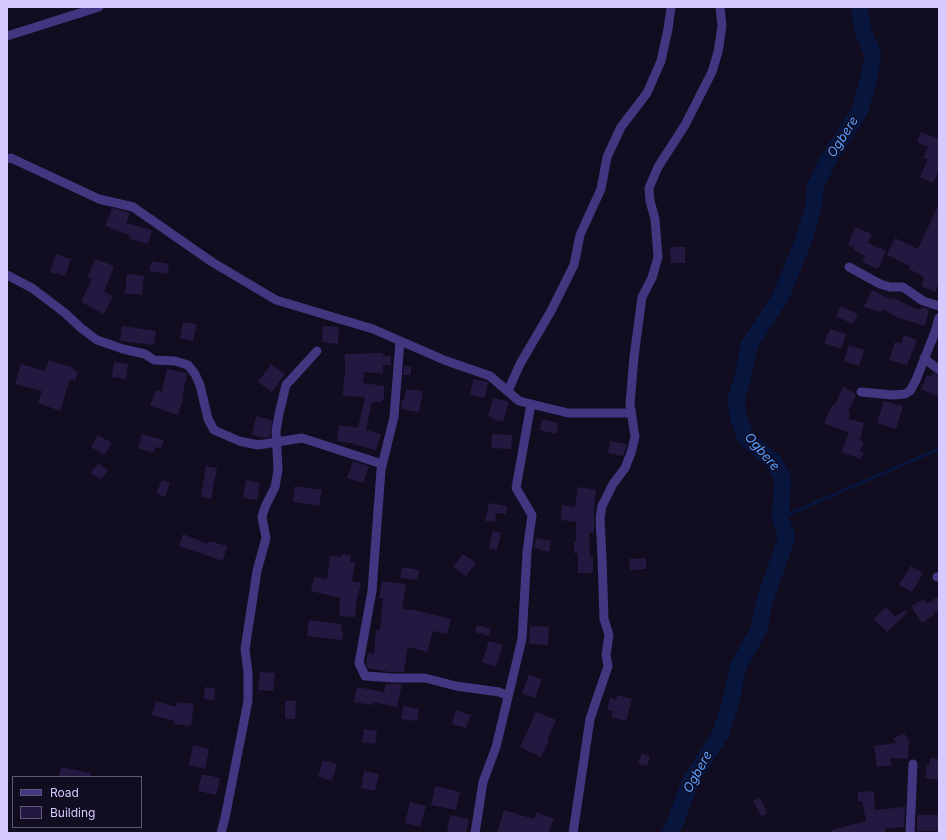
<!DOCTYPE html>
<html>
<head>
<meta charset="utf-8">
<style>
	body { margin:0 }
	#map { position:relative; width:946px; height:840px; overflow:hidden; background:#110c1f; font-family:Inter,sans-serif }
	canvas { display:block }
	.frame { position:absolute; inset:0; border:8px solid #d6caff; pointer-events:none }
	.legend { position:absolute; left:12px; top:776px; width:130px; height:52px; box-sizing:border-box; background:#110c1f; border:1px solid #605879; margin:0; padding:5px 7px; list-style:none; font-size:12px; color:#d6caff }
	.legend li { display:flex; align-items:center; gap:8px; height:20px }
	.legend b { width:20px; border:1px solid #605879 }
</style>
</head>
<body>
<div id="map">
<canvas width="946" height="840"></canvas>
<div class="frame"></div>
<ul class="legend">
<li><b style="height:5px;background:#41367f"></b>Road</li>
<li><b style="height:11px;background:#251840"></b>Building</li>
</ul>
</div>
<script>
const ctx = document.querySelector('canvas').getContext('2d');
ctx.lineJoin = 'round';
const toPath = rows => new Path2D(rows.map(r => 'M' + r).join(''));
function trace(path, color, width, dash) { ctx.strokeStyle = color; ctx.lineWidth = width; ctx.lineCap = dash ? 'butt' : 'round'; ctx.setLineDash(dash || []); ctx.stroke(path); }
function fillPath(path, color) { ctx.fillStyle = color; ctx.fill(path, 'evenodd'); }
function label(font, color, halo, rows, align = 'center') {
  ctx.font = font + ' Inter,sans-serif'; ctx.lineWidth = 3; ctx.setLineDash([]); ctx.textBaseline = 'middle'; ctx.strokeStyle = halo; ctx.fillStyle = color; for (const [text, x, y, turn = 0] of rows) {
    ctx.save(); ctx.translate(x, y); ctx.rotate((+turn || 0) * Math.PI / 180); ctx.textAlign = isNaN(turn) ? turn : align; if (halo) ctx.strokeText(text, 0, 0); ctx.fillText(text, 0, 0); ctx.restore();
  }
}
trace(toPath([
	[780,518,939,449]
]), '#08153c', 3);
trace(toPath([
	[670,833,675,823,691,780,720,735,730,705,738,667,759,629,764,603,787,536,780,518,783,479,773,461,746,438,738,416,736,399,743,377,749,345,780,298,803,242,814,205,815,187,828,160,859,112,868,82,873,55,863,31,859,7]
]), '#08153c', 17);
fillPath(toPath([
	[921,132,939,139,939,170,933,183,920,177,928,159,923,158,928,147,917,142],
	[939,203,939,282,935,292,921,286,924,277,909,269,910,266,887,255,895,238,918,249],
	[112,208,130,213,126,223,152,230,148,244,130,239,131,236,105,226],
	[855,227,872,234,868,243,886,251,878,269,862,262,865,256,853,250,854,247,848,245],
	[670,247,685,247,685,263,671,263],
	[56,254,71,259,65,276,50,272],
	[95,259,114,266,104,292,113,296,104,314,81,302,92,279,88,277],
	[152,261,169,264,167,274,149,271],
	[127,274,144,276,142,295,125,293],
	[872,290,892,300,893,297,912,307,920,310,921,307,929,309,925,326,899,318,882,309,881,312,864,307],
	[841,306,858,314,853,324,836,316],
	[183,322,197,324,193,341,180,338],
	[122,326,156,331,154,345,120,341],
	[323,326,339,327,338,344,322,342],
	[830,329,846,334,841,349,824,343],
	[904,335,917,340,907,365,889,360,895,342,901,344],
	[849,345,864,350,859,366,844,361],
	[383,353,383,356,391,356,391,365,383,365,383,374,364,372,363,383,384,386,384,400,382,400,382,402,372,402,366,430,381,434,376,450,356,445,356,444,337,441,339,425,358,428,365,397,343,396,344,376,345,376,345,354],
	[49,360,74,368,73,370,78,372,75,381,70,379,60,411,38,403,42,391,15,384,21,364,45,371],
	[114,362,128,364,126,379,112,377],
	[271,364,285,374,272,392,258,382],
	[404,366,411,367,411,375,403,375],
	[167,369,187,373,182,399,183,399,178,415,150,406,156,390,162,392],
	[933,373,939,376,939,397,921,389,927,375,931,377],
	[473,379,488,382,485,398,470,395],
	[843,387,855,393,856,395,848,412,851,413,848,419,864,423,860,440,864,442,860,451,864,452,861,459,841,452,849,433,824,423,832,405,834,406],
	[406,389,423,391,419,412,401,409,402,400,404,400],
	[493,398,509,402,503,422,493,419,494,418,488,416],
	[884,401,903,406,896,429,877,423],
	[256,416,272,420,270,437,266,438,252,435],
	[542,419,558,423,556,434,540,430],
	[142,434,164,440,161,448,156,447,153,453,138,448],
	[492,434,512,435,511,449,491,448],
	[98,435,112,443,104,455,91,447],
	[610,441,627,444,623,456,608,453],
	[353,461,369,466,363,483,347,478],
	[98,463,108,470,101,480,91,473],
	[206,466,217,468,211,499,201,497],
	[162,480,170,483,165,497,156,493],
	[246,480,260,483,257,500,243,498],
	[295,486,322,490,319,506,293,502],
	[578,487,596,490,594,508,594,533,589,533,590,557,593,557,593,573,578,573,578,553,574,553,574,542,576,542,576,522,561,520,562,505,575,507],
	[489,503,507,506,506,514,496,513,495,522,485,521],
	[493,531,501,533,497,550,489,548],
	[183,534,208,544,209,541,227,546,223,561,179,546],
	[536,538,551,541,549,552,534,548],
	[342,554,351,555,350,562,355,563,352,581,361,583,356,603,355,617,339,616,340,598,311,591,314,577,327,579,330,556,342,557],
	[463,554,476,563,466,576,453,567],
	[646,558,646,569,630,570,629,559],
	[911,566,923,573,912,592,899,585],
	[402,567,419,570,417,580,400,578],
	[382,581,406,584,402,609,414,610,451,619,447,634,433,631,427,652,408,647,404,672,389,672,368,668,366,665,368,653,374,654,376,630,380,630,383,598,379,598],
	[939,596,939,610,933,614,934,615,922,623,911,606,924,599,927,604],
	[886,607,895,617,905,610,907,613,887,632,874,619],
	[309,620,341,624,341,631,343,631,342,640,307,636],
	[477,625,491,629,489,636,475,632],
	[530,626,549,627,548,645,529,644],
	[489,641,503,645,496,667,482,662],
	[260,672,275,673,273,691,258,690],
	[529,675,542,679,535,698,522,693],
	[386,684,402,684,397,707,373,702,372,705,354,702,357,687,384,692],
	[205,687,215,688,214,700,204,699],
	[617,695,632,699,626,721,611,717,613,711,607,710,610,698,616,700],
	[156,701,176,707,177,702,194,704,191,726,174,724,174,721,152,715],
	[285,701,296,701,295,719,285,719],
	[403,706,419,709,417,721,401,719],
	[456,710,471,715,466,728,452,724],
	[536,712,556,720,547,740,549,741,541,757,520,747],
	[364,729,377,731,375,744,362,742],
	[904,733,909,741,908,759,890,758,891,765,877,767,874,746,896,743,893,739],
	[193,745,209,749,205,769,189,765],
	[642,753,650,756,647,766,638,764],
	[930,758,939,759,939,780,925,778,927,765,929,765],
	[323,760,337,764,332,781,318,777],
	[61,767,91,773,91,777,59,777],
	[364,771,379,774,375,791,361,788],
	[202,774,220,778,216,795,198,791],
	[435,786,460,792,456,810,431,805],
	[874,791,875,810,905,807,904,827,885,829,885,833,832,833,832,830,866,821,862,801,858,801,858,792],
	[760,798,767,813,761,816,753,801],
	[410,802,426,806,420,827,405,823],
	[504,810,534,819,537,812,554,819,548,833,497,833],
	[450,815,469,819,466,833,454,833,447,831],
	[917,815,939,815,939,831,917,831]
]), '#251840');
trace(toPath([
	[7,36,99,7],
	[7,159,11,158,99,199,133,207,212,262,276,300,373,329,444,360,490,376,519,401,568,413,631,413],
	[849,267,880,284,890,287,903,287,923,301,939,306],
	[7,275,32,288,65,313,81,328,97,340,123,349,145,354,154,360,175,361,188,365,195,374,200,385,208,419,214,430,239,441,258,445,302,438,382,464],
	[400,341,394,417,381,470,372,591,359,663,365,676,393,678,425,678,456,686,499,692,508,696],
	[924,358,939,370],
	[508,391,520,364,551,311,574,265,580,235,601,189,607,157,621,127,647,93,661,61,668,29,671,7],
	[861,392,893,395,905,394,910,391,916,380,935,332,939,318],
	[937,577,939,577],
	[221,833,225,818,248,701,248,673,245,649,257,571,266,538,262,517,265,507,275,487,278,470,276,431,279,414,286,385,317,351],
	[475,833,483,782,496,747,522,639,527,552,532,515,516,488,531,404],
	[573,833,590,719,608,666,606,655,609,635,604,619,602,557,600,518,602,506,613,484,625,468,631,453,635,437,630,404,634,357,642,297,652,278,658,257,655,219,650,201,649,188,658,167,685,125,712,72,718,52,722,26,720,7],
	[910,833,913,764]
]), '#41367f', 9);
label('italic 13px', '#589eff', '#110c1f', [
	["Ogbere",843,137,-57],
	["Ogbere",762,452,49],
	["Ogbere",698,772,-61]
]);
</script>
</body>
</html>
